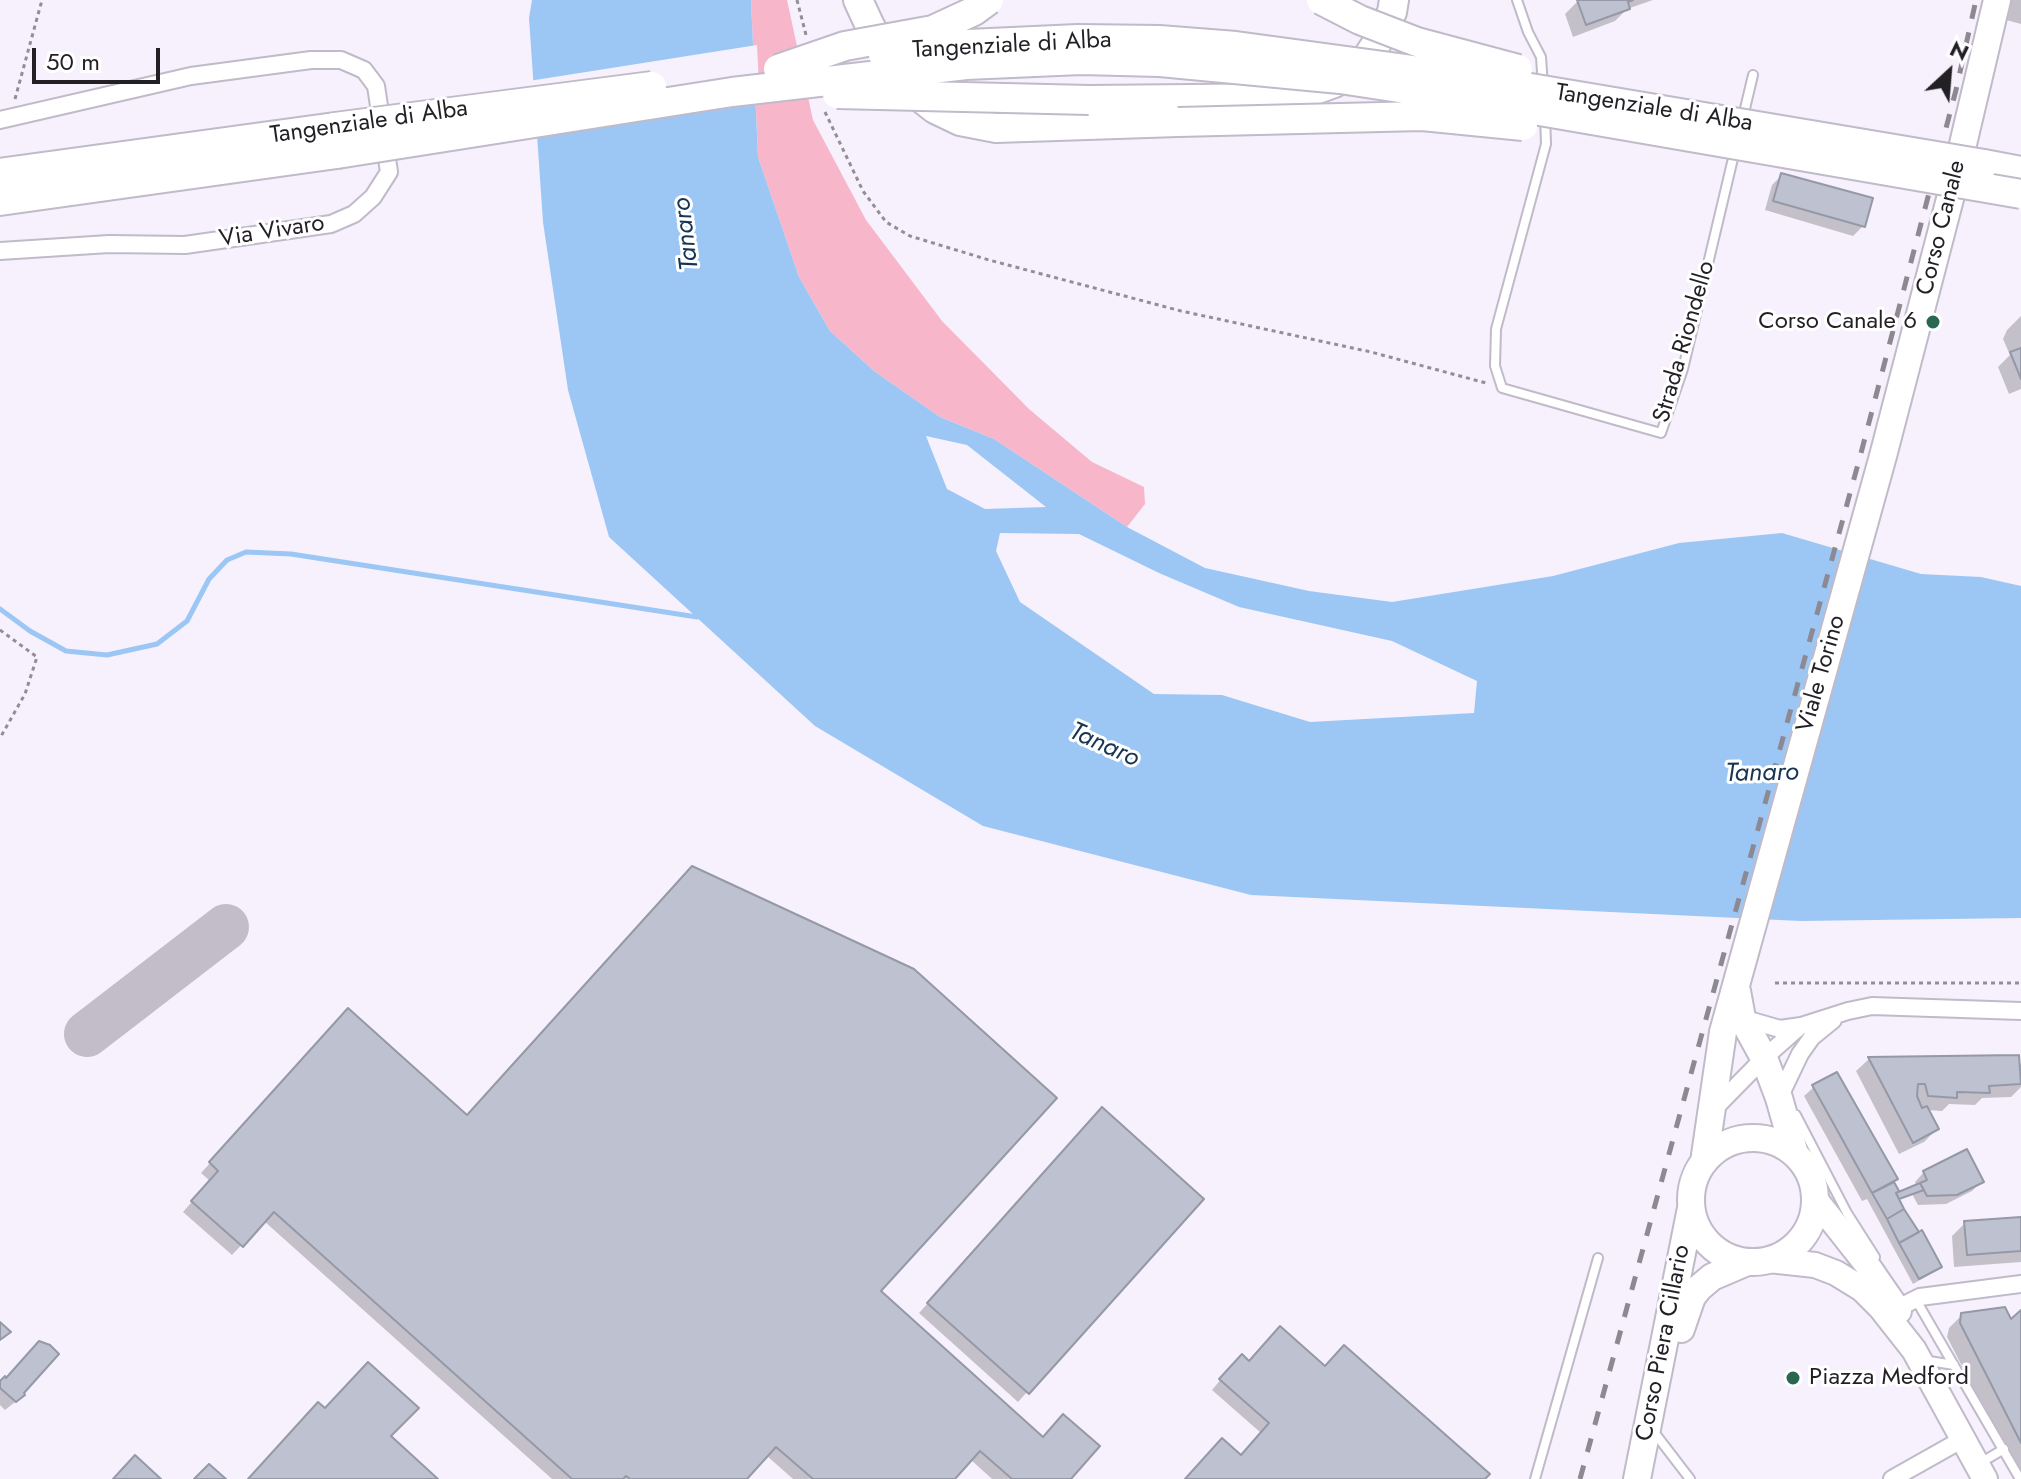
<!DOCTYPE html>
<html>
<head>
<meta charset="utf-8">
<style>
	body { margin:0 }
	#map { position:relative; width:2021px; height:1479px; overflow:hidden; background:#f6f1fd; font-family:Jost,sans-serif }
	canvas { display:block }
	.north { position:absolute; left:1909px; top:32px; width:80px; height:80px; -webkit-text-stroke:6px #fff; paint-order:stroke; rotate:26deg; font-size:22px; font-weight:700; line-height:32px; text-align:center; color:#221f25 }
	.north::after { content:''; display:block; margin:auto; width:28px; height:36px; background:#221f25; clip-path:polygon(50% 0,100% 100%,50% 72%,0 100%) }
	.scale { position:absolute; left:32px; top:48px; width:128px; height:36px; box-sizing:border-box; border:4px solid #221f25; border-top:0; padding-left:10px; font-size:24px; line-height:28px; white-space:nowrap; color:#221f25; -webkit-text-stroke:6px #fff; paint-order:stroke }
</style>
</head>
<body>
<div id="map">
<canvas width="2021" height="1479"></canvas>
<div class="north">N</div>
<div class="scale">50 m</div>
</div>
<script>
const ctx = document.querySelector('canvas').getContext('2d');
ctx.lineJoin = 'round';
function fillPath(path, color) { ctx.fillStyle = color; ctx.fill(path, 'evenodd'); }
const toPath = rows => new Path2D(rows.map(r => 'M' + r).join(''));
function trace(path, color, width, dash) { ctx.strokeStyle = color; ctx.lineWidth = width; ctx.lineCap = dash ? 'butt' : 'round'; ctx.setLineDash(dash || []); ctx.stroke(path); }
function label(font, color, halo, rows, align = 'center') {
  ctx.font = font + ' Jost,sans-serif'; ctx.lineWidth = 6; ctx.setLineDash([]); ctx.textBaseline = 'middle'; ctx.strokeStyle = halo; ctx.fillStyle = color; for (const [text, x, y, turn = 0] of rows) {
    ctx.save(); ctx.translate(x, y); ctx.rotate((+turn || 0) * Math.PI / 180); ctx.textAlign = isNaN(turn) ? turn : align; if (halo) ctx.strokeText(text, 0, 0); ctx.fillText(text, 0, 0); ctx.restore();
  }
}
fillPath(toPath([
	[751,0,787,0,813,120,866,220,942,321,1029,409,1092,462,1144,487,1145,504,1127,527,994,439,940,417,874,371,830,331,799,277,758,157]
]), '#f7b6ca');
fillPath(toPath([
	[532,0,751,0,758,157,799,277,830,331,874,371,940,417,994,439,1127,527,1205,568,1309,591,1392,602,1553,576,1679,543,1782,533,1921,574,1981,577,2021,586,2021,918,1801,921,1251,895,983,826,815,726,609,537,568,390,543,222,529,18],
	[926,436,967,445,1046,507,985,509,947,489],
	[1000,533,1079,534,1159,573,1239,607,1392,641,1477,681,1474,713,1310,722,1222,695,1154,694,1020,602,996,551]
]), '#9cc7f4');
fillPath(toPath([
	[757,45,760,104,533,136,529,81]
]), '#f6f1fd');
fillPath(toPath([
	[1653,0,1627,9,1615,21,1573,37,1565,14,1579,0],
	[2011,0,2021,0,2021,24,2006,20],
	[1782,175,1863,226,1853,236,1765,210,1772,185],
	[2021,316,2021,389,2009,394,1998,367,2010,355,2003,339,2007,330],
	[339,1020,466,1117,879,1291,1068,1479,992,1479,970,1459,952,1479,793,1479,766,1455,744,1479,552,1479,264,1221,232,1255,183,1212,210,1181,201,1173],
	[2017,1057,2021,1065,2021,1087,2011,1097,1982,1098,1975,1105,1949,1104,1942,1111,1927,1110,1937,1129,1924,1142,1899,1154,1856,1071,1869,1059],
	[1814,1087,1896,1179,1892,1183,1898,1194,1917,1187,1915,1182,1924,1172,1981,1182,1972,1191,1946,1204,1918,1205,1912,1194,1897,1200,1940,1266,1934,1272,1913,1284,1867,1199,1862,1201,1804,1096],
	[1093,1119,1027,1392,1018,1402,919,1313],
	[2021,1219,2021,1262,1954,1267,1952,1236,1965,1223],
	[2021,1313,2021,1479,2020,1479,1947,1337,1949,1328,1962,1315,2010,1322],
	[1248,1363,1325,1368,1482,1479,1187,1479,1240,1457,1261,1433,1212,1390,1232,1366],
	[0,1384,19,1399,5,1410,0,1405]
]), '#0003');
trace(toPath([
	[0,609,30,631,66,651,107,655,157,644,187,621,209,579,227,560,246,552,291,554,697,617]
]), '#9cc7f4', 5);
trace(toPath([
	[87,1034,226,927]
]), '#c2bdc8', 46);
const building = toPath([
	[1577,0,1633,0,1628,2,1630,9,1586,25,1577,0],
	[1781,173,1873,198,1865,227,1773,201,1781,173],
	[2021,348,2021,379,2010,352,2021,348],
	[692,866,914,969,1057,1098,881,1291,1043,1437,1063,1414,1100,1446,1071,1479,1012,1479,980,1451,955,1479,813,1479,776,1447,747,1479,630,1479,626,1476,623,1479,572,1479,274,1212,243,1247,191,1201,218,1171,209,1162,348,1008,467,1115,692,866],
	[2019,1055,2021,1084,1989,1086,1990,1093,1957,1092,1957,1098,1928,1096,1925,1084,1918,1084,1917,1096,1922,1108,1927,1106,1939,1129,1913,1143,1868,1057,2019,1055],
	[1837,1072,1898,1179,1872,1193,1812,1085,1837,1072],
	[1102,1107,1204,1199,1029,1394,927,1303,1102,1107],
	[1967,1149,1984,1182,1957,1195,1927,1196,1920,1183,1927,1180,1923,1171,1967,1149],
	[1894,1182,1899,1191,1896,1193,1904,1209,1887,1219,1872,1193,1894,1182],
	[1920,1183,1924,1190,1899,1199,1896,1193,1920,1183],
	[1904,1209,1919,1232,1899,1243,1887,1219,1904,1209],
	[2021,1217,2021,1251,1967,1255,1964,1221,2021,1217],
	[1922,1230,1942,1267,1919,1279,1899,1243,1922,1230],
	[2005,1307,2011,1319,2021,1310,2021,1443,1960,1323,1961,1313,2005,1307],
	[0,1322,11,1332,0,1340,0,1322],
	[1280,1326,1325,1366,1344,1345,1490,1474,1485,1479,1185,1479,1222,1438,1241,1455,1269,1423,1219,1379,1242,1354,1249,1361,1280,1326],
	[39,1341,50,1345,59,1354,24,1393,25,1395,16,1402,0,1388,0,1381,5,1376,6,1378,39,1341],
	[368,1362,419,1408,391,1436,438,1479,248,1479,318,1402,325,1408,368,1362],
	[135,1455,161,1479,113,1479,135,1455],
	[209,1464,226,1479,194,1479,209,1464]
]);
fillPath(building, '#bec1d0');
trace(building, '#9598a6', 2);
const service = toPath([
	[1517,0,1528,32,1541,57,1543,86],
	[1545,116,1546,144,1496,329,1495,366,1502,388,1661,433,1683,369,1735,150],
	[1743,117,1753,75],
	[1796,1115,1847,1213,1875,1257],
	[1916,1300,2020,1479],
	[1923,1360,1954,1365],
	[1657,1436,1690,1479],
	[1980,1463,2004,1449],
	[1535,1479,1598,1258]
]);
const minor = toPath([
	[0,120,191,76,311,60,341,60,364,70,376,86,389,172,373,197,354,214,331,224,185,245,109,244,0,251],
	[1742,1018,1780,1029,1801,1026,1848,1011,1872,1006,2021,1011],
	[1779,1098,1800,1054,1812,1037,1833,1020],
	[1712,1111,1764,1058,1799,1027],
	[1898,1308,1920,1297,2021,1284],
	[1892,1479,1963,1439]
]);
const secondary = toPath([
	[1815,1199,1868,1266,1899,1311],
	[1769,1260,1815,1265,1836,1273,1862,1289,1881,1308,1914,1350,1985,1479]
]);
const primary = toPath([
	[1737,991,1742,1018,1764,1058,1779,1098,1795,1154],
	'1691 1200a62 62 0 1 1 124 0a62 62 0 1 1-124 0Z',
	[1704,1162,1723,1032,1883,456,1951,195,1997,0],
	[1681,1329,1692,1297,1699,1288,1712,1277,1747,1262],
	[1637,1479,1691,1208]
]);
const trunk = toPath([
	[858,0,870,26,903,84,935,109,960,121,996,128,1178,122],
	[1089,100,1293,98,1334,83,1363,64,1380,38,1392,12,1394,0],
	[1984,164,2021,171],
	[0,173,335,127],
	[0,201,337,154]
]);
trace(service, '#c0bac9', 12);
trace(minor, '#c0bac9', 20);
trace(secondary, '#c0bac9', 28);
trace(primary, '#c0bac9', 30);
trace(trunk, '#c0bac9', 32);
trace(toPath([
	[797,0,806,35],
	[15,99,42,0],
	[825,112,863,191,886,222,910,236,989,260,1181,311,1371,352,1486,383],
	[0,630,37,657,25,694,0,738],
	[1775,983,2021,983]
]), '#928e97', 3, [4, 4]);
trace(service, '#fff', 8);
trace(minor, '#fff', 16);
trace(secondary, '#fff', 24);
trace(primary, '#fff', 26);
trace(trunk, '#fff', 28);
trace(toPath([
	[1580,1479,1861,453,1956,90,1976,0]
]), '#8d8992', 5, [14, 14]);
const trunkBridge = toPath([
	[1321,0,1360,20,1417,42,1518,69],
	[883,55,968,44,1078,39,1159,40,1236,46,1465,77,1984,164],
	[778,69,845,46,933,30,974,11,989,0],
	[837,94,1089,100],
	[1178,122,1422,116,1523,126],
	[335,127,652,86],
	[337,154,732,92,966,65,1081,60,1160,62,1340,79,1458,97,2021,194]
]);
trace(trunkBridge, '#c0bac9', 32, []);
trace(trunkBridge, '#fff', 28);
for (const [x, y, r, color] of [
	[1933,322,8,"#296753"],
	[1793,1378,8,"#296753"]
]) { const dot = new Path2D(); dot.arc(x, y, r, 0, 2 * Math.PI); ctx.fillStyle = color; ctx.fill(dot); trace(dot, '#fff', 3); }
label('24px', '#221f25', '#fff', [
	["Tangenziale di Alba",1012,46,-3],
	["Tangenziale di Alba",1654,109,9],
	["Tangenziale di Alba",369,123,-8],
	["Corso Canale",1942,228,-76],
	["Via Vivaro",272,232,-9],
	["Strada Riondello",1685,342,-74],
	["Viale Torino",1822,674,-74],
	["Corso Piera Cillario",1664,1343,-79]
]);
label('24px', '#221f25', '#fff', [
	["Corso Canale 6",1917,322],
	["Piazza Medford",1809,1378,"left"]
], 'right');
label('italic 26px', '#173552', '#fff', [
	["Tanaro",687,234,-97],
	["Tanaro",1104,746,24],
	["Tanaro",1762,774,-1]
]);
</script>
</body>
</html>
